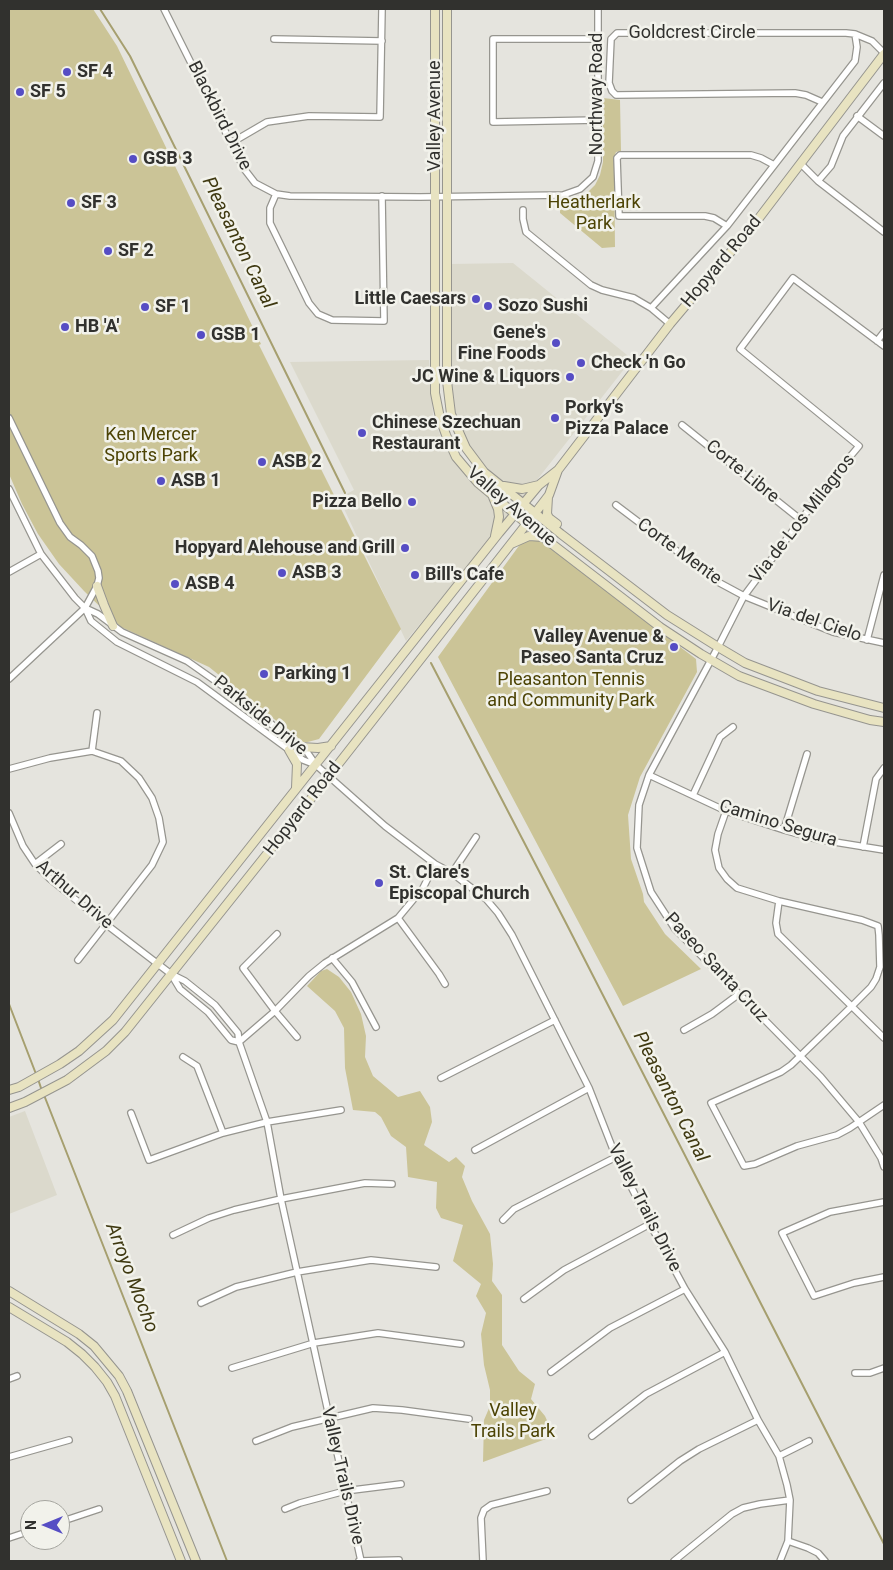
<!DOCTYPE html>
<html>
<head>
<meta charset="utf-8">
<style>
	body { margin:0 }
	#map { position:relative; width:893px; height:1570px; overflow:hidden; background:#e5e4de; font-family:Roboto,sans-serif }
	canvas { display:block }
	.frame { position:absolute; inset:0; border:10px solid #31312e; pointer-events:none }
	.north { position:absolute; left:20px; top:1500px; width:50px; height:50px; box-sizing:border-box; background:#f2f2eb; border:1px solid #a5a59f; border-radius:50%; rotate:270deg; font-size:14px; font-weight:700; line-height:20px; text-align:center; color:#31312e }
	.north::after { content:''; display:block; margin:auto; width:18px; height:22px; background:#564dc4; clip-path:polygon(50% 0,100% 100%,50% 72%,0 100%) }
</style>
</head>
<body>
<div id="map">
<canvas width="893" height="1570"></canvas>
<div class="frame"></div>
<div class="north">N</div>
</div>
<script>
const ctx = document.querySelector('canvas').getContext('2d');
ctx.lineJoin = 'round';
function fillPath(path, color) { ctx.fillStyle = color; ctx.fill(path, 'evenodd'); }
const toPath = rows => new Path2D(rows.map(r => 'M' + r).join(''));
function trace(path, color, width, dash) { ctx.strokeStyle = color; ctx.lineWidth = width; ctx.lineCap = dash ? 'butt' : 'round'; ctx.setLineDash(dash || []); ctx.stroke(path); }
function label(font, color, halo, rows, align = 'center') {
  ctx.font = font + ' Roboto,sans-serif'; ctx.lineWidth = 5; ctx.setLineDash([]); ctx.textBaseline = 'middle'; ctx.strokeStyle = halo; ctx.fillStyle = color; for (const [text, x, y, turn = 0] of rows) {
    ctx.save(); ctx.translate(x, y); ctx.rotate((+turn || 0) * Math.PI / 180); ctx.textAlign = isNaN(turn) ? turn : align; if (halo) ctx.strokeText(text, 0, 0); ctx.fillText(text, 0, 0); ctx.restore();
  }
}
fillPath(toPath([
	[513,263,632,359,522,499,487,470,466,441,453,411,449,373,450,264],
	[429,360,433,415,441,438,453,460,478,489,511,514,406,641,339,498,354,490,290,362],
	[25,1111,57,1195,9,1214,9,1117]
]), '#dbd9cc');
fillPath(toPath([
	[9,9,93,9,117,46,261,344,259,345,401,629,319,739,304,743,209,667,121,627,84,591,59,564,38,534,22,504,9,474],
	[603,98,620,100,621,151,616,152,614,157,615,247,602,248,560,213,560,203,576,200,587,193,595,185,600,175,603,162],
	[529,532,696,659,697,672,640,777,628,815,631,859,643,894,644,902,665,934,701,969,623,1006,438,657],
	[327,969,339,977,351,992,361,1014,366,1036,365,1057,373,1076,398,1097,420,1091,430,1107,432,1122,424,1145,449,1162,456,1157,465,1166,462,1177,472,1201,490,1234,493,1264,492,1281,502,1295,502,1345,519,1371,535,1384,531,1399,545,1416,554,1436,483,1462,484,1420,490,1406,490,1390,484,1365,481,1334,486,1313,476,1296,481,1284,453,1261,463,1225,441,1218,436,1208,437,1182,408,1177,406,1147,391,1136,381,1117,375,1112,353,1110,345,1068,344,1028,335,1011,307,986,321,971]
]), '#cbc497');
trace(toPath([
	[100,9,130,56,345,493],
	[431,663,567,925,884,1544],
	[9,1004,36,1074],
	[38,1079,42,1091],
	[44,1095,227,1561]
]), '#a69f6f', 2);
const street = toPath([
	[164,9,231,143,245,170,255,183,276,194,290,196,420,197,563,195,580,189,593,177,598,161,598,9],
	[274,39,382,41],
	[598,39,493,39,493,122,598,120],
	[822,102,806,95,795,93,616,95,612,91,609,83,611,39,617,33,846,33,855,34,872,41,884,53],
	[857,116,884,136],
	[231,143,267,122,309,116,380,117,382,9],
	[801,164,818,181,884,232],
	[818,181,831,166,843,136,884,83],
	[276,194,270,208,270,223,309,303,318,314,332,320,384,321,382,196],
	[523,210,523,219,526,232,591,285,602,290,634,298,651,308,670,324],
	[727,226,714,218,705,216,619,216,617,158,620,155,751,155,761,158,774,165],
	[651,308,727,226,855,61,857,47,855,34],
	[877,341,884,332],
	[884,346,793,278,740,349,859,446,833,477,744,596,718,647,649,775,639,805,637,848,651,892,675,929,821,1077,859,1122,881,1158,884,1167],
	[9,418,60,523,70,537,81,545,92,556,98,571,99,578,97,586,85,608,9,679],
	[682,425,801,520],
	[9,489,41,554,75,598,85,608,91,621,117,642,197,682,303,760,316,765],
	[616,505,718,582,744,596,833,632,884,643],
	[9,572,41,554],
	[85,608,98,614,122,632,187,661,224,687,307,752,316,765,385,826,435,864,452,873,486,899,498,913,512,935,589,1088,616,1157,650,1224,685,1289,725,1352,758,1420,779,1456,787,1485,790,1500,788,1541,780,1561],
	[867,640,884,575],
	[92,751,97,713],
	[9,769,50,758,92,751,121,761,139,778,152,798,159,818,163,842,152,865,78,960],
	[649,775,726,811,784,830,816,839,884,850],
	[693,795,720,737,733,727],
	[726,811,718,834,715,850,719,868,727,879,737,888,779,901,862,920,878,926,879,935,880,967,876,979,871,987,852,1006,791,1065,781,1072,711,1103,744,1166,755,1164,797,1146,837,1135,850,1128,884,1105],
	[9,813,23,846,35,864,50,879,107,925,171,974,185,981,215,1005,238,1033,239,1042,267,1122,281,1199,361,1561],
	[784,830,807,754],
	[863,847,876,779,884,768],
	[35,864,61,844],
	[452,873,476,837],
	[779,901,776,923,778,934,884,1038],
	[398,918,439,974,445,984],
	[277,934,243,968,275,1011,297,1037],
	[332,958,352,982,376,1027],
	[171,974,180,989,208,1012,231,1040,239,1042],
	[684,1030,712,1014,739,994],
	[239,1042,275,1011,309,976,325,963,398,918,423,888,435,864],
	[183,1057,197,1066,223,1133],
	[441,1078,555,1020],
	[131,1113,149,1160,223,1133,267,1122,341,1110],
	[475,1150,589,1088],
	[884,1202,830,1212,782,1233,814,1296,854,1283,884,1277],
	[503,1220,514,1209,616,1157],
	[173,1235,209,1218,234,1210,281,1199,365,1183,392,1184],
	[524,1299,564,1270,650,1224],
	[201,1303,236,1287,297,1272,371,1260,436,1267],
	[232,1368,314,1343,378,1333,461,1344],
	[551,1372,610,1328,685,1289],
	[855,1373,870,1373,884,1368],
	[9,1379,17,1376],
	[592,1436,646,1394,725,1352],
	[256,1441,292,1427,373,1408,402,1410,469,1419],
	[779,1456,809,1441],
	[9,1457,69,1440],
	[631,1500,680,1461,699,1449,758,1420],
	[285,1509,300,1503,345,1491,401,1484],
	[60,1522,99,1509],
	[9,1538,30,1531],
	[788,1541,808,1548,818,1553,825,1561],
	[359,1561,399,1560],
	[483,1561,481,1518,484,1510,491,1505,547,1491],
	[674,1561,732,1514,743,1508,760,1504,790,1500]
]);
const secondary = toPath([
	[435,9,435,393,440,418,446,435,456,457,478,483,539,534,660,627,701,654,739,676,814,704,870,720,884,722],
	[447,9,447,381,451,414,466,448,484,472,561,534,667,615,718,647,745,663,818,691,884,708],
	[504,486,522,489,539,485],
	[493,497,498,509,499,517,495,536],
	[548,497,547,514,549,518,557,524],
	[511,544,529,536,543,537],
	[97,586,104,605,113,626],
	[300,747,318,748,331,746],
	[289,750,297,764,296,788],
	[9,1090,19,1087,60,1064,79,1051,113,1020,499,533,539,485,558,470,670,324,756,222,884,54],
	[9,1108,25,1102,67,1080,106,1051,125,1032,329,776,539,508,549,495,558,470],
	[9,1291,79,1334,94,1346,119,1376,127,1391,196,1561],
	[9,1307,67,1342,82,1354,95,1367,107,1382,115,1396,181,1561]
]);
trace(street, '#96958f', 8);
trace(secondary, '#96958f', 10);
trace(street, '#fff', 5.5);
trace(secondary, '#e8e3c1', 8);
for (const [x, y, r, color] of [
	[67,72,5,"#564dc4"],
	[20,92,5,"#564dc4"],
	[133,159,5,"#564dc4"],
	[71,203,5,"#564dc4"],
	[108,251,5,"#564dc4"],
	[476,299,5,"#564dc4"],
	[488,306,5,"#564dc4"],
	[145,307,5,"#564dc4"],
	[65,327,5,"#564dc4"],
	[201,335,5,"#564dc4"],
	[556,343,5,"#564dc4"],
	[581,363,5,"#564dc4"],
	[570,377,5,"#564dc4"],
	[555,418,5,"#564dc4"],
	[362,433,5,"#564dc4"],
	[262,462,5,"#564dc4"],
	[161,481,5,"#564dc4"],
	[412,502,5,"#564dc4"],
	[405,548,5,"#564dc4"],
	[282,573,5,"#564dc4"],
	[415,575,5,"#564dc4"],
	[175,584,5,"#564dc4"],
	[674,647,5,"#564dc4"],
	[264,674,5,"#564dc4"],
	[379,883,5,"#564dc4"]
]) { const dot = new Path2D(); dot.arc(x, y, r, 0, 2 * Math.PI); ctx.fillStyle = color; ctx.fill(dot); trace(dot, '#f2f2eb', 2); }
label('18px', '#31312e', '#f2f2eb', [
	["Goldcrest Circle",692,33],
	["Northway Road",597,94,-90],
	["Blackbird Drive",219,116,63],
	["Valley Avenue",435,116,-90],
	["Hopyard Road",722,262,-50],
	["Corte Libre",742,472,39],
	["Valley Avenue",511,507,41],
	["Via de Los Milagros",803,519,-52],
	["Corte Mente",679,552,36],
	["Via del Cielo",814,621,19],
	["Parkside Drive",260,716,39],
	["Hopyard Road",303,809,-52],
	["Camino Segura",778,824,17],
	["Arthur Drive",74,895,41],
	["Paseo Santa Cruz",716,968,47],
	["Valley Trails Drive",644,1208,63],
	["Valley Trails Drive",342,1476,77]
]);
label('bold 18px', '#31312e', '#f2f2eb', [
	["SF 4",77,72],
	["SF 5",30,92],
	["GSB 3",143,159],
	["SF 3",81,203],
	["SF 2",118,251],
	["Little Caesars",466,299,"right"],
	["Sozo Sushi",498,306],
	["SF 1",155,307],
	["HB 'A'",75,327],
	["Gene's",546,333,"right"],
	["Fine Foods",546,354,"right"],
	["GSB 1",211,335],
	["Check 'n Go",591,363],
	["JC Wine & Liquors",560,377,"right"],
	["Porky's",565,408],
	["Pizza Palace",565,429],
	["Chinese Szechuan",372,423],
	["Restaurant",372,444],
	["ASB 2",272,462],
	["ASB 1",171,481],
	["Pizza Bello",402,502,"right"],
	["Hopyard Alehouse and Grill",395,548,"right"],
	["ASB 3",292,573],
	["Bill's Cafe",425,575],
	["ASB 4",185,584],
	["Valley Avenue &",664,637,"right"],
	["Paseo Santa Cruz",664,658,"right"],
	["Parking 1",274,674],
	["St. Clare's",389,873],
	["Episcopal Church",389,894]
], 'left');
label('18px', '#4c4304', '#f2f2eb', [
	["Heatherlark",594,203],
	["Park",594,224],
	["Ken Mercer",151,435],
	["Sports Park",151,456],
	["Pleasanton Tennis",571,680],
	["and Community Park",571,701],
	["Valley",513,1411],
	["Trails Park",513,1432]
]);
label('italic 19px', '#3f3911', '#f2f2eb', [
	["Pleasanton Canal",238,243,64],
	["Pleasanton Canal",670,1097,63],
	["Arroyo Mocho",131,1278,69]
]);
</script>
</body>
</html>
